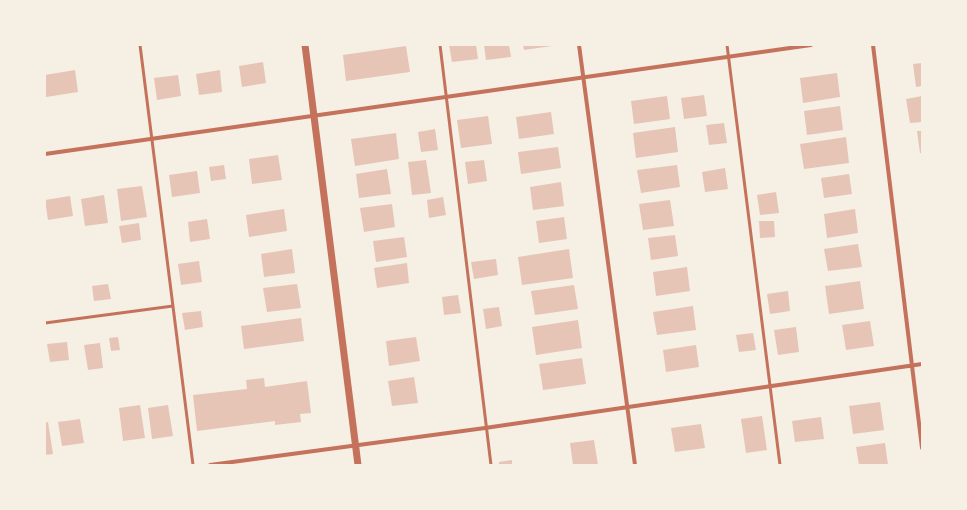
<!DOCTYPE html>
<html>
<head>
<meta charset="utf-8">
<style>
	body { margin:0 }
	#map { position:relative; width:967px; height:510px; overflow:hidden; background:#f6efe4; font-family:Karla,sans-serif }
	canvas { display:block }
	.frame { position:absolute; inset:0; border:46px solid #f6efe4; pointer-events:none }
</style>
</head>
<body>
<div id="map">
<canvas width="967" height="510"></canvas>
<div class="frame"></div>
</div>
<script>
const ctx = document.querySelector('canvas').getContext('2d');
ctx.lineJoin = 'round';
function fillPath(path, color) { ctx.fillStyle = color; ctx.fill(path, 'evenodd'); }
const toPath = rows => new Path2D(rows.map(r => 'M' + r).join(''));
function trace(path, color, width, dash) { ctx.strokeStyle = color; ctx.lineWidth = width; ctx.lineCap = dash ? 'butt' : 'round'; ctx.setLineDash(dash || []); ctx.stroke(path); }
fillPath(toPath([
	[449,45,476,45,478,59,452,62],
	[484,45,509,45,511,57,486,60],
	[523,45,552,45,552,46,524,50],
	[406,46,410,72,346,81,343,55],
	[263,62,266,83,242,87,239,66],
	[922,63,922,86,916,87,913,64],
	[75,70,78,92,46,97,45,75],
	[220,70,222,92,199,95,196,74],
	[837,73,840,97,803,103,800,78],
	[178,75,181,96,157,100,154,78],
	[704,95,707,116,684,119,681,98],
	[667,96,670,119,634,124,631,101],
	[922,96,922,122,910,123,906,99],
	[840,106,843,130,807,135,804,111],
	[551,112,554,134,519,139,516,117],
	[488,116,492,144,461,148,457,120],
	[724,123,727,143,709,145,706,125],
	[675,127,678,152,636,158,633,133],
	[435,129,438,150,421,152,418,132],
	[917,131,922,131,922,153,920,153],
	[396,133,399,159,355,166,351,139],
	[846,137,849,163,804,169,800,144],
	[558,147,561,168,521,174,518,152],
	[278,155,282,180,252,184,249,159],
	[426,160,431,193,412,195,408,162],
	[484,160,487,181,468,184,465,162],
	[224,165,226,179,211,181,209,167],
	[677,165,680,187,641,193,637,170],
	[725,168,728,189,705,192,702,172],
	[387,169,391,194,359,198,356,174],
	[197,171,200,193,172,197,169,175],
	[849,174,852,194,824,198,821,178],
	[561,182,564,206,533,210,530,187],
	[142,186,147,217,121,221,117,189],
	[776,192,779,213,760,215,757,195],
	[104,195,108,223,85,226,81,199],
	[70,196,73,216,48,220,45,200],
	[443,197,446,215,429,218,427,200],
	[670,200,674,226,643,230,639,204],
	[392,204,395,227,364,232,360,208],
	[284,209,287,231,249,237,246,215],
	[855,209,858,233,827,238,824,214],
	[564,217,567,239,539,243,536,221],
	[207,219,210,239,190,242,188,222],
	[759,221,774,221,775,237,760,238],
	[139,223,141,240,122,243,119,226],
	[675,235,678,256,651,260,648,238],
	[404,237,407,257,376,262,373,241],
	[858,244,862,267,828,271,824,249],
	[292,249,295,273,264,277,261,254],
	[569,249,573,278,522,285,518,257],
	[496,259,498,275,474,279,471,262],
	[199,261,202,282,181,285,178,264],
	[407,263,409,283,377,288,374,268],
	[687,267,690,291,656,296,653,272],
	[860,281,864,309,829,314,825,286],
	[108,284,111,299,94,301,92,286],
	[297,284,301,308,267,312,263,288],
	[574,285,578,309,535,315,531,291],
	[788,291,790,311,770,314,767,294],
	[458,295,461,313,444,315,442,297],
	[693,306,696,330,657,335,653,312],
	[499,307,502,326,486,329,483,309],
	[201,311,203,327,185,330,182,313],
	[301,318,304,341,244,349,241,326],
	[578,320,582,348,536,355,532,327],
	[870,321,874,346,846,350,842,325],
	[796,327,799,352,778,355,774,330],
	[753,333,756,350,739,352,736,335],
	[118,337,120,350,111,351,109,338],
	[416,337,420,361,389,366,386,341],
	[67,342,69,360,50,362,47,344],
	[100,343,103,368,88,370,84,345],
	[696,345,699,367,666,372,663,350],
	[582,358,586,384,543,390,539,364],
	[414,377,418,403,392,406,388,381],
	[264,378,265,387,307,381,311,413,300,414,301,422,275,425,275,421,197,431,193,395,247,389,246,380],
	[880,402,884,430,853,434,849,406],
	[140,405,145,438,123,441,119,408],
	[168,405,173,436,152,439,148,408],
	[762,416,767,450,746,453,741,419],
	[821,417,824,439,795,442,792,421],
	[80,419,84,443,62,446,58,422],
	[48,422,53,454,45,455,45,423],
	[701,424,705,448,675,452,671,428],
	[594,440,598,465,573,465,570,443],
	[885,443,888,465,859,465,856,447],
	[512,460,512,465,499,465,499,462]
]), '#e6c5b7');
trace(toPath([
	[140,45,193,465],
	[440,45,491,465],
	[727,45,780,465],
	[45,323,173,306]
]), '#c5725c', 3);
trace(toPath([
	[579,45,635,465],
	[873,45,922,448],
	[45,154,811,45],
	[210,465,485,428,922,364]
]), '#c5725c', 4);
trace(toPath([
	[305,45,358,465]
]), '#c5725c', 7);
</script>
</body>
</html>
